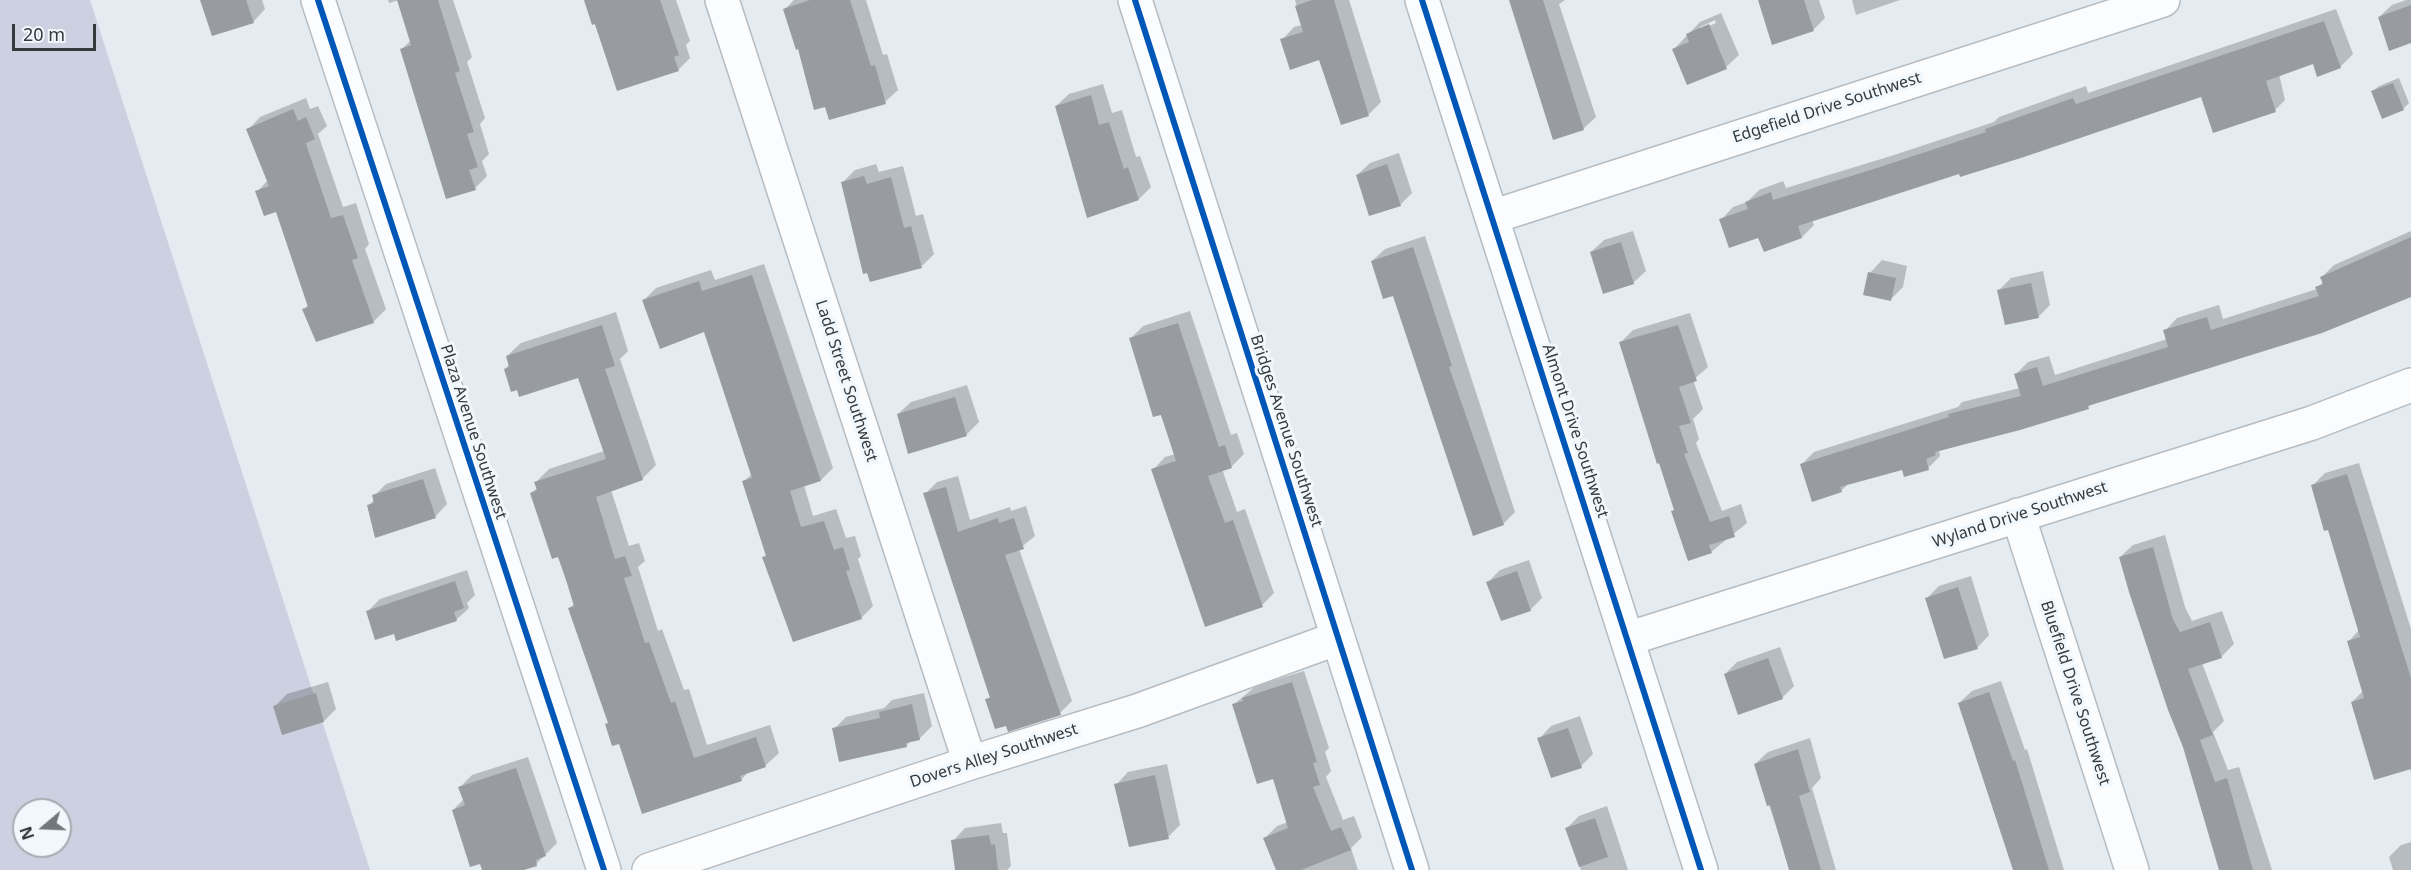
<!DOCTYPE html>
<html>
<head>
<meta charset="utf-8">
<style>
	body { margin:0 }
	#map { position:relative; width:2411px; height:870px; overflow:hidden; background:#e4ebf1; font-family:"Noto Sans",sans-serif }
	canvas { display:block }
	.north { position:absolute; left:12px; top:798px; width:60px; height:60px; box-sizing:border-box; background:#f0f8fe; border:2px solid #a5acb0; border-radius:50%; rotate:251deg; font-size:16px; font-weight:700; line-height:24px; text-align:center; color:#34393c }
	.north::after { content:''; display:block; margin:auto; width:21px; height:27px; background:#72777b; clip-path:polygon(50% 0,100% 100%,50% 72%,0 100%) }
	.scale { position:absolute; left:12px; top:24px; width:84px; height:27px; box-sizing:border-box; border:3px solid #34393c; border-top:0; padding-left:8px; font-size:18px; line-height:21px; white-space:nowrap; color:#34393c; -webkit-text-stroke:4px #f0f8fe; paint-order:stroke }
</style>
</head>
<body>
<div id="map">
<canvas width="2411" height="870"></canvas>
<div class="north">N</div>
<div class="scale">20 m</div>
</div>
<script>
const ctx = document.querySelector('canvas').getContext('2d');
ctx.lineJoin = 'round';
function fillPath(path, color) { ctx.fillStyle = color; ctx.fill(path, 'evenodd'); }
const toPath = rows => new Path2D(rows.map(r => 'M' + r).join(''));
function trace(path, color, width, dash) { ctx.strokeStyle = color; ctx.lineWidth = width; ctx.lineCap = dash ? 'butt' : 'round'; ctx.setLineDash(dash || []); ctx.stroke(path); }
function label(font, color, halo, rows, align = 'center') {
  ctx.font = font + ' "Noto Sans",sans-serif'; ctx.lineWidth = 6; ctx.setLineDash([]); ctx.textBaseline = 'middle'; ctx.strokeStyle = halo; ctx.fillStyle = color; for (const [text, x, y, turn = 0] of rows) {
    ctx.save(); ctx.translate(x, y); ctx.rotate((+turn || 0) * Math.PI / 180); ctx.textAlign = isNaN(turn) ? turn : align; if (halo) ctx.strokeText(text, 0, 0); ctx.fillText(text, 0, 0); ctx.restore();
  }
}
fillPath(toPath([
	[0,0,90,0,370,870,0,870],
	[24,810,60,810,60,846,24,846]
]), '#ccd0e0');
fillPath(toPath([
	[202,0,262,0,265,9,253,22],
	[388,0,453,0,472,57,467,62,485,118,480,124,489,154,482,161,487,176,475,188,402,49,411,40,399,0,389,3],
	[586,0,676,0,690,41,686,45,690,58,678,70,618,89],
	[794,0,866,0,883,55,887,54,898,90,885,102,826,105,785,9],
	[1295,0,1349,0,1381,102,1369,114,1342,123,1320,59,1282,40,1294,27,1302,25],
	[1510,0,1565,0,1559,4,1596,117,1583,129],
	[1759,0,1819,0,1825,18,1813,30],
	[1852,0,1900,0,1856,15],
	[2406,0,2411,0,2411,41,2379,17,2392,5],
	[2336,9,2353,54,2340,67,2313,62,2279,74,2285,100,2273,112,2202,95,1812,220,1814,225,1802,237,1764,250,1759,236,1721,220,1733,207,1747,202,1759,190,1783,181,1786,188,1891,156,1994,122,1999,117,2086,86,2088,93],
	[1721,13,1739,55,1726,67,1688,83,1674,49,1700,22],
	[1715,20,1716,23,1700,30,1700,27],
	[2399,78,2409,103,2403,109,2373,91,2379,86],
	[1103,84,1112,113,1122,110,1136,157,1140,156,1151,187,1139,199,1056,106,1069,94],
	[306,98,310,109,318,106,327,126,318,134,343,207,356,203,369,244,365,249,386,309,373,322,304,309,309,304,277,210,257,192,268,180,248,130,260,117],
	[1399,153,1412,193,1400,205,1357,175,1370,163],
	[876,164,879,172,903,166,916,216,923,214,934,254,922,266,843,182,855,170],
	[1633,231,1646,271,1633,283,1591,252,1604,240],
	[2411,231,2411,295,2092,403,2088,407,1939,451,1940,456,1928,468,1903,468,1848,484,1841,491,1802,464,1814,452,1958,407,1962,402,2020,388,2016,374,2028,362,2049,356,2055,375,2167,339,2165,331,2177,318,2219,305,2223,319,2317,289,2324,281,2322,277,2334,265],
	[1425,236,1515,512,1503,524,1394,294,1372,261,1385,249],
	[1882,260,1907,266,1903,287,1890,300,1870,273],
	[764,264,833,468,821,480,804,485,813,516,836,509,846,538,855,536,861,556,858,559,873,606,861,618,764,557,767,554,744,481,753,473,705,330,644,300,656,288,711,270,715,280],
	[2043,271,2050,305,2038,317,1999,290,2011,278],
	[1190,311,1231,435,1237,433,1244,454,1232,466,1222,469,1237,512,1245,509,1274,593,1262,605,1153,470,1165,457,1176,454,1131,338,1143,326],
	[616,312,628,351,620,359,656,465,642,479,611,490,629,546,639,543,645,561,638,567,658,631,662,629,684,690,689,689,707,745,770,725,779,753,765,766,749,771,741,780,620,742,607,724,609,722,570,608,575,603,567,579,532,493,538,487,536,482,549,469,604,451,579,376,505,369,510,364,507,356,521,343],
	[1690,313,1708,367,1693,380,1703,409,1693,419,1699,439,1696,443,1722,511,1741,504,1747,523,1711,552,1676,509,1620,343,1633,330],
	[967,385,979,422,966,435,898,414,911,402],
	[2359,463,2411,629,2411,771,2352,702,2363,691,2349,641,2359,630,2329,528,2313,485,2325,473],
	[435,468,447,504,435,517,369,505,375,499,374,496,386,484],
	[958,476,970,520,1010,507,1011,511,1026,506,1035,536,1019,549,1072,701,1060,713,987,700,991,696,925,494,937,482],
	[2165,535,2185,607,2192,621,2222,611,2234,644,2222,656,2202,663,2224,721,2213,732,2228,770,2239,767,2272,870,2222,870,2185,746,2120,557,2133,545],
	[1529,560,1542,598,1530,610,1488,582,1500,570],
	[467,570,475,595,467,603,469,608,456,620,395,632,368,611,380,599],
	[1971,576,1989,635,1977,648,1927,598,1939,586],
	[1780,647,1794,686,1782,698,1725,674,1737,662],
	[1304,671,1329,748,1325,752,1331,771,1326,777,1343,820,1354,816,1362,837,1351,848,1358,870,1277,870,1265,838,1277,826,1288,822,1274,777,1233,705,1256,686],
	[2001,681,2025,750,2027,749,2064,870,2014,870,1959,703,1972,691],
	[328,682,336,709,324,721,275,706,287,694],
	[924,693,932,726,919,739,912,740,906,746,834,729,846,717,884,708,892,700],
	[1580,716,1593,754,1581,766,1539,739,1551,726],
	[1810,738,1821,778,1812,788,1836,870,1791,870,1755,764,1768,752],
	[528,757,557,843,536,864,519,870,484,870,453,810,464,799,460,787,472,775],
	[1167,764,1180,825,1168,837,1116,785,1128,772],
	[1607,806,1628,870,1581,870,1567,828,1579,816],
	[1001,823,1003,833,1007,833,1011,866,1007,870,957,870,953,841,965,828],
	[2411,842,2411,870,2393,870,2389,857,2401,845]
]), '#0003');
fillPath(toPath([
	[200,0,246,0,254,23,212,36],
	[397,0,438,0,460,71,455,73,474,132,467,134,478,167,469,170,476,190,446,199,400,49,411,45],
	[584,0,660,0,679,55,674,57,679,71,617,91,595,24,592,25],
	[810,0,850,0,871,66,875,65,886,104,829,120,825,107,814,110,798,49,796,50,783,9],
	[1312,0,1334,0,1369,116,1341,125,1319,60,1290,70,1280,39,1303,32,1295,6],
	[1509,0,1543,0,1584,130,1553,140],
	[1758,0,1804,0,1814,31,1772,45],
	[2411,5,2411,43,2389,51,2378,17],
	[2324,21,2341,68,2317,77,2313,64,2266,81,2276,112,2213,133,2201,97,2024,157,1960,177,1959,174,1798,226,1802,238,1764,252,1758,238,1729,248,1719,219,1748,209,1745,202,1771,192,1773,200,1877,168,1986,132,1985,129,2073,98,2076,104],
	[1709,24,1727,69,1687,85,1672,49,1689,42,1686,34],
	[2393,83,2404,110,2382,119,2371,91],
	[1091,95,1099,125,1109,122,1124,169,1128,167,1139,200,1087,218,1055,106],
	[293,109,298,121,306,117,315,139,306,143,307,147,331,218,343,215,358,258,352,260,374,323,316,342,302,309,308,307,276,212,264,216,255,191,269,186,246,129],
	[1387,164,1401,206,1369,216,1356,175],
	[864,176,867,184,891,177,904,228,911,226,922,268,870,282,867,273,863,274,841,182],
	[2411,237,2411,297,2322,333,2088,406,2089,409,2020,430,1935,452,1936,455,1926,459,1929,470,1904,477,1902,470,1840,487,1842,492,1812,502,1800,464,1949,417,1948,414,2021,396,2014,374,2037,367,2043,386,2168,347,2163,330,2207,317,2211,330,2319,296,2315,287,2323,284,2320,277],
	[1621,242,1634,284,1603,294,1590,252],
	[1413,247,1452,366,1449,367,1504,525,1473,536,1393,296,1383,299,1371,261],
	[1868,272,1896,278,1891,301,1863,295],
	[752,275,821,481,790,491,801,527,824,521,834,550,843,547,850,570,846,571,862,619,793,642,762,557,766,556,742,481,752,478,704,332,660,349,642,300,699,281,702,291],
	[2031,283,2039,318,2005,325,1997,290],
	[1178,323,1219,447,1225,445,1232,468,1208,476,1225,523,1233,520,1263,607,1205,627,1151,469,1176,461,1161,415,1153,417,1129,338],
	[602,325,615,366,605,369,643,480,596,497,615,559,625,556,632,576,624,578,645,643,649,642,671,703,675,701,694,758,756,737,766,767,740,776,742,781,642,814,619,744,612,746,605,724,608,723,568,608,574,606,566,580,558,557,552,559,530,493,537,490,534,482,606,459,578,378,519,397,517,390,511,392,504,369,509,367,506,356],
	[1678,325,1697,381,1679,387,1691,423,1679,426,1688,453,1684,454,1710,522,1729,516,1735,537,1709,545,1712,553,1688,561,1671,511,1674,510,1659,463,1657,464,1619,342],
	[955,397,967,436,908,454,897,414],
	[2347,474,2411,678,2411,769,2374,780,2351,702,2364,698,2347,641,2360,637,2328,530,2324,531,2311,485],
	[423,479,436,518,375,538,367,505,374,503,372,495],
	[946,487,958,532,998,518,999,523,1014,518,1024,549,1005,555,1061,715,1008,732,1006,726,995,729,985,699,990,698,923,493],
	[2153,547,2173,620,2180,632,2210,622,2222,658,2188,669,2213,735,2200,740,2215,782,2227,778,2253,870,2219,870,2183,747,2168,710,2129,592,2119,557],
	[1517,571,1531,611,1501,621,1486,582],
	[455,581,464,608,454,612,457,621,396,641,394,634,375,640,366,611],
	[1958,587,1978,649,1944,659,1925,598],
	[1768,658,1783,699,1738,715,1724,674],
	[1292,682,1317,762,1313,763,1320,785,1313,787,1331,831,1341,827,1351,850,1301,870,1276,870,1263,838,1288,828,1273,779,1257,784,1232,704,1243,701,1242,698],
	[1989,692,2013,761,2015,760,2049,870,2013,870,1958,703],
	[316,693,324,722,282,735,273,706],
	[912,704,920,740,906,743,907,747,839,762,832,728,880,718,879,712],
	[1568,728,1582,768,1551,778,1537,738],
	[1798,749,1810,792,1799,796,1821,870,1789,870,1770,805,1767,806,1754,764],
	[516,768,546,856,536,860,537,866,524,870,482,870,480,864,470,867,452,810,465,805,458,787],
	[1155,775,1169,839,1129,847,1114,784],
	[1595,818,1608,857,1579,867,1565,828],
	[989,835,991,845,995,844,998,870,955,870,951,840]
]), '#989ca0');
const minor = toPath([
	[318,0,604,870],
	[722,0,970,763],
	[1135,0,1412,870],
	[1422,0,1701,870],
	[1492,217,2163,0],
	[2018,515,2132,870],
	[1627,639,2312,423,2411,385],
	[649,870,970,763,1137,711,1338,638]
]);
trace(minor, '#b6bcc0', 36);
trace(minor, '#fbfcfd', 33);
trace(toPath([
	[318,0,604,870],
	[1135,0,1412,870],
	[1422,0,1701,870]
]), '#0057b8', 6);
label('16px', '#34393c', '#f0f8fe', [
	["Edgefield Drive Southwest",1827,108,-18],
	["Ladd Street Southwest",846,381,72],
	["Bridges Avenue Southwest",1286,431,72],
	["Almont Drive Southwest",1575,431,72],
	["Plaza Avenue Southwest",473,432,72],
	["Wyland Drive Southwest",2020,515,-18],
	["Bluefield Drive Southwest",2075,693,72],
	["Dovers Alley Southwest",994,756,-18]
]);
</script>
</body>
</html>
